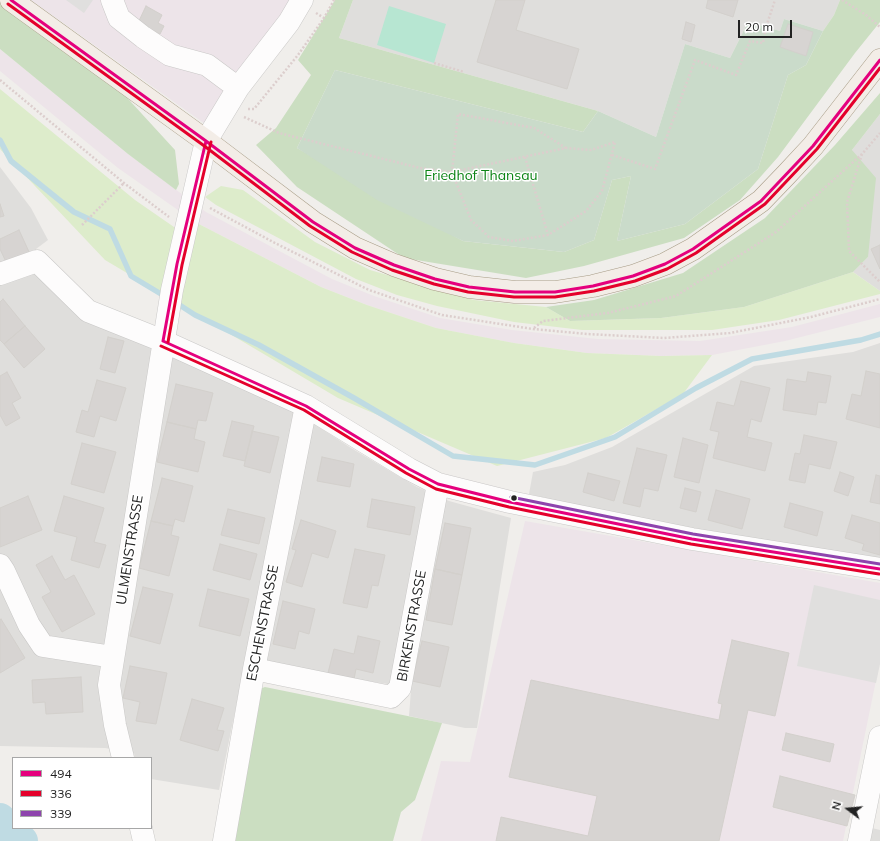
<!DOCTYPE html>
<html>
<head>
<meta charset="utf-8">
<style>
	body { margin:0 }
	#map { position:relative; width:880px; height:841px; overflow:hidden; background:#f0eeeb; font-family:Mulish,sans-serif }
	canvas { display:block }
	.legend { position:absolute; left:12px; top:757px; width:140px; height:72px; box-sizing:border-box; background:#fff; border:1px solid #a7a7a7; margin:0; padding:5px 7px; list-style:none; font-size:12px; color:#222 }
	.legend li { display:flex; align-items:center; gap:8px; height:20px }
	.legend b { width:20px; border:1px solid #a7a7a7 }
	.north { position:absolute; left:828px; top:789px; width:40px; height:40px; -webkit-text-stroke:3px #fff; paint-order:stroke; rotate:286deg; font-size:11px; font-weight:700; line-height:16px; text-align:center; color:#222 }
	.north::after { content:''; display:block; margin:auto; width:14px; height:18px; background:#222; clip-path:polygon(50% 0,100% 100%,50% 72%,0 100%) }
	.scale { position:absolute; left:738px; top:20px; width:54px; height:18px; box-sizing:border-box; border:2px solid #222; border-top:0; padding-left:5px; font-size:12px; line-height:14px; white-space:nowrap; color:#222; -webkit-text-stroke:3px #fff; paint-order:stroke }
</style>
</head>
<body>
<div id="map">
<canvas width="880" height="841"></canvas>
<ul class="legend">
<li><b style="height:5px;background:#e5007d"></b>494</li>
<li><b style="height:5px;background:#e4002b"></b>336</li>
<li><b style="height:5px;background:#8e44ad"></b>339</li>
</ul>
<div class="north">N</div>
<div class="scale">20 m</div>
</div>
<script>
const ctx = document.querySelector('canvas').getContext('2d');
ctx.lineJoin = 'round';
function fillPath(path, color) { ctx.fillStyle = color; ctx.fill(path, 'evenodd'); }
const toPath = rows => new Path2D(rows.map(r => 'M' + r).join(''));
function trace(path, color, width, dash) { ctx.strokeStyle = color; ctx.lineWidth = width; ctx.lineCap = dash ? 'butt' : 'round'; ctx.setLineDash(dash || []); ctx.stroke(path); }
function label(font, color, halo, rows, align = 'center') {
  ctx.font = font + ' Mulish,sans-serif'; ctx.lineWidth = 3; ctx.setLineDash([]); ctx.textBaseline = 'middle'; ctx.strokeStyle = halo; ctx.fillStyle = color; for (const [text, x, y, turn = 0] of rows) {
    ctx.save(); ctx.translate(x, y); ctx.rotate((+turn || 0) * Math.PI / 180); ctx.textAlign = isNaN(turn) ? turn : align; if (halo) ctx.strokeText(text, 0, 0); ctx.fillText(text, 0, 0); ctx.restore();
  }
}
fillPath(toPath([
	[353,0,840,0,834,15,823,31,784,19,780,31,748,22,730,58,685,44,656,137,598,111,339,38],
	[880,114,880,291,853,272,868,257,852,150],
	[0,167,31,208,48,240,36,249,38,273,287,406,351,448,417,487,449,501,511,518,477,728,465,728,409,716,411,690,394,685,245,662,219,790,151,779,151,758,135,758,134,753,105,748,0,746],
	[880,343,880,561,615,514,529,494,533,472,565,465,612,447,754,366,853,352],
	[868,827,880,830,880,841,865,841]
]), '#dfdedc');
fillPath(toPath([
	[31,0,301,0,208,126],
	[0,49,128,154,206,212,332,279,374,296,440,318,512,330,597,339,700,341,792,327,880,304,880,317,785,341,712,355,661,356,587,353,514,343,436,328,367,305,321,287,195,222,118,168,0,71],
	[525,521,880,583,880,661,843,841,421,841,441,761,470,762]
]), '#ede4e9');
fillPath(toPath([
	[0,89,135,200,187,236,195,222,321,287,367,305,436,328,514,343,587,353,661,356,712,355,683,394,606,438,497,466,338,398,105,260,0,149],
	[221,186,243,190,315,242,370,270,474,300,546,307,570,321,661,318,744,307,853,272,880,291,880,294,779,320,712,330,582,330,514,322,437,306,397,295,356,279,216,205,205,197]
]), '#ddeccb');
fillPath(toPath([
	[335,0,353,0,339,38,598,111,583,132,335,70,297,148,463,241,564,252,594,240,612,180,631,176,617,241,685,224,758,169,788,75,806,65,823,31,834,15,840,0,880,0,880,22,855,53,778,157,740,200,684,238,584,266,526,278,404,258,297,187,256,145,276,128,311,75,298,60],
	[0,4,120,90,175,150,179,184,176,190,128,154,0,49],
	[880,93,880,114,852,150,876,178,868,257,853,272,744,307,661,318,570,321,546,307,594,300,683,273,765,218,835,145],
	[265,687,442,723,415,800,401,812,393,841,234,841,257,690]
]), '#cbdec1');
fillPath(toPath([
	[784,19,823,31,806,65,788,75,758,169,685,224,617,241,631,176,612,180,594,240,564,252,463,241,377,200,297,148,335,70,583,132,598,111,656,137,685,44,730,58,748,22,780,31]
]), '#cadbca');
fillPath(toPath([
	[389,6,446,24,434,63,377,45]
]), '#b7e6d2');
fillPath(toPath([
	[66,0,93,0,84,13],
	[814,585,880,600,880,664,876,683,797,666]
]), '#e0dfde');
trace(toPath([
	[0,140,11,161,74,212,110,229,131,276,166,297],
	[175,302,195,315,259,345,354,398,453,456,535,465,615,437,696,388,752,359,861,340,880,334]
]), '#bfdbe3', 5.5);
trace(toPath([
	[0,819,22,841]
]), '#bfdbe3', 32);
const building = toPath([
	[496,0,525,0,516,30,579,49,567,89,477,62,496,0],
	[708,0,738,0,733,17,706,8,708,0],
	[146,6,162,15,158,23,164,26,160,34,138,23,146,6],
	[686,22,695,25,691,42,682,39,686,22],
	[788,24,813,32,806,56,780,47,788,24],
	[0,204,4,216,0,217,0,204],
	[19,230,30,254,7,264,0,249,0,239,19,230],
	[880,245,880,269,871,249,880,245],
	[3,299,25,326,4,344,0,340,0,302,3,299],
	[25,326,45,349,24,368,4,344,25,326],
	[108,337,124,341,115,373,100,369,108,337],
	[866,371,880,374,880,428,846,419,852,394,861,396,866,371],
	[7,372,21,398,12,403,20,418,6,426,0,415,0,376,7,372],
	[808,372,831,376,826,403,818,402,816,415,783,410,787,379,806,382,808,372],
	[97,380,126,388,116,421,100,416,94,437,76,432,82,410,88,412,97,380],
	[741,381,770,388,761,422,751,419,747,437,772,443,765,471,713,458,719,432,710,430,717,402,734,406,741,381],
	[176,384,213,393,206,421,198,420,196,429,167,422,176,384],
	[232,421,254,426,245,461,223,456,232,421],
	[167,422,196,429,194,439,205,442,198,472,157,462,167,422],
	[252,431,279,437,270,473,244,466,252,431],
	[804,435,837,442,830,469,809,464,805,483,789,480,795,453,800,454,804,435],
	[683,438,708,445,699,483,674,477,683,438],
	[82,443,116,452,104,493,71,484,82,443],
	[637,448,667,455,658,491,644,488,640,507,623,503,637,448],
	[322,457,354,464,350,487,317,481,322,457],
	[840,472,854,477,848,496,834,491,840,472],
	[588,473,620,481,614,501,583,492,588,473],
	[876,475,880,476,880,504,870,502,876,475],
	[162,478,193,486,184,522,175,519,173,526,151,521,162,478],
	[685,488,701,492,696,512,680,508,685,488],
	[716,490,750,499,742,529,708,520,716,490],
	[28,496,42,530,0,547,0,508,28,496],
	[64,496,104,508,94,542,106,545,99,568,71,560,77,537,54,531,64,496],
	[372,499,415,507,410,535,367,527,372,499],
	[790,503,823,512,817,536,784,527,790,503],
	[228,509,265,518,259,544,221,535,228,509],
	[852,515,880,523,880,555,862,550,864,544,845,538,852,515],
	[301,520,336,531,328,558,312,553,302,587,286,582,296,550,292,549,301,520],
	[151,521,173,526,171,535,179,537,169,576,139,568,151,521],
	[445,523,471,528,462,575,435,569,445,523],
	[220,544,257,554,250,580,213,570,220,544],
	[355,549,385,555,378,586,372,585,367,608,343,603,355,549],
	[52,556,65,580,74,575,95,614,62,632,42,597,51,592,36,565,52,556],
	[435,569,462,575,452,625,426,620,435,569],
	[143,587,173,594,160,644,130,636,143,587],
	[208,589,249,599,240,636,199,626,208,589],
	[283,601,315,609,309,634,299,631,295,649,273,644,283,601],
	[1,619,25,658,0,673,0,620,1,619],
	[358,636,380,641,373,673,356,669,354,679,328,673,334,649,354,654,358,636],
	[732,640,789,653,775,716,748,710,719,841,496,841,501,817,588,836,597,796,509,777,531,680,719,720,722,704,718,703,732,640],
	[422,641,449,647,440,687,412,681,422,641],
	[130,666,167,673,156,724,136,721,140,702,123,698,130,666],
	[81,677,83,712,46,714,45,702,33,703,32,680,81,677],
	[192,699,224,708,217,730,224,731,218,751,180,740,192,699],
	[786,733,834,744,830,762,782,750,786,733],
	[780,776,855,795,847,826,773,807,780,776]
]);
fillPath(building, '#d7d4d2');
trace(building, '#d3d0cc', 1);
const minor = toPath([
	[112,0,119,18,143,37,170,55,207,65,238,88],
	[0,274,37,261,88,311,163,341,306,406,409,469,438,484,510,502,692,539,880,569],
	[0,565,4,571,29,625,43,646,113,657],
	[254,669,391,697,400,688,438,484],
	[123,758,115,725,109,685,172,290,206,141,238,88,289,22,302,0],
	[141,828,144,841],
	[224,841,254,669,306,406],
	[859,841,880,737]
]);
const major = toPath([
	[11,0,206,141,313,222,355,248,394,265,435,279,469,287,515,292,555,292,593,286,633,276,665,264,693,249,761,201,786,175,813,146,880,60]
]);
trace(minor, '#c9c8c7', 23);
trace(major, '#a79c86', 23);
trace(toPath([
	[842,0,866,15,880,27],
	[316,13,324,18],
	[434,63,464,72],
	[0,80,124,183,169,217],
	[248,109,254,109,298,55,324,18,334,0],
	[244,117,279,133,420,168,452,172,566,148,591,150,615,142],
	[566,148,534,128,458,114,452,172,471,220,489,237,513,241,548,235,586,211,602,191,615,142],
	[862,154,847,202,849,251,880,282],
	[612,155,655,169,695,60,736,75,750,41,763,43,766,27,775,0],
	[525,157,548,235],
	[210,208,275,243,369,290,442,315,533,329,587,334,664,338,730,333,811,317,880,299],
	[82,225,124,183],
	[534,328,543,321,608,313,676,296,776,232,863,153,880,133]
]), '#dccecd', 2.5, [2, 2]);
trace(minor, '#fdfcfc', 22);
trace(major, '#f3ede7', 22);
trace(toPath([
	[11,0,206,141,313,222,355,248,394,265,435,279,469,287,515,292,555,292,593,286,633,276,665,264,693,249,761,201,813,146,880,60],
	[163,341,306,406,409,469,438,484,510,502,692,539,880,569],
	[163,341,177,264,206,141]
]), '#e5007d', 3);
trace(toPath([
	[8,4,203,145,310,226,352,252,392,270,434,284,468,292,514,297,555,297,594,291,635,281,667,269,696,253,765,204,817,149,880,68],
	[168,342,182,265,211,142],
	[161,346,304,410,406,473,436,489,509,507,691,544,879,574]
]), '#e4002b', 3);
trace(toPath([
	[511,497,693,534,880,564]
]), '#8e44ad', 3);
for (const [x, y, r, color] of [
	[514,498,3.5,"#222"]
]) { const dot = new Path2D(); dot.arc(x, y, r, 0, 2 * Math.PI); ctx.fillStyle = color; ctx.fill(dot); trace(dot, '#fff', 1.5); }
label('14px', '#0c8416', '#fff', [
	["Friedhof Thansau",481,176]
]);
label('14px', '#222', '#fff', [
	["ULMENSTRASSE",130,550,-81],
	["ESCHENSTRASSE",263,623,-79],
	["BIRKENSTRASSE",412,626,-80]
]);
</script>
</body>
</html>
